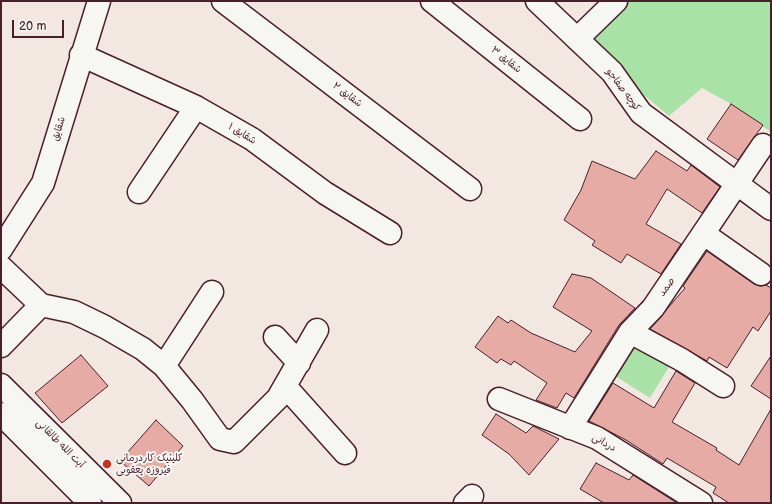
<!DOCTYPE html>
<html>
<head>
<meta charset="utf-8">
<style>
	body { margin:0 }
	#map { position:relative; width:772px; height:504px; overflow:hidden; background:#f3e7e2; font-family:"Balsamiq Sans",sans-serif }
	canvas { display:block }
	.frame { position:absolute; inset:0; border:2px solid #4a1f2b; pointer-events:none }
	.scale { position:absolute; left:12px; top:20px; width:52px; height:18px; box-sizing:border-box; border:2px solid #4a1f2b; border-top:0; padding-left:5px; font-size:12px; line-height:14px; white-space:nowrap; color:#4a1f2b; -webkit-text-stroke:3px #f6f6f2; paint-order:stroke }
</style>
</head>
<body>
<div id="map">
<canvas width="772" height="504"></canvas>
<div class="frame"></div>
<div class="scale">20 m</div>
</div>
<script>
const ctx = document.querySelector('canvas').getContext('2d');
ctx.lineJoin = 'round';
function fillPath(path, color) { ctx.fillStyle = color; ctx.fill(path, 'evenodd'); }
const toPath = rows => new Path2D(rows.map(r => 'M' + r).join(''));
function trace(path, color, width, dash) { ctx.strokeStyle = color; ctx.lineWidth = width; ctx.lineCap = dash ? 'butt' : 'round'; ctx.setLineDash(dash || []); ctx.stroke(path); }
function label(font, color, halo, rows, align = 'center') {
  ctx.font = font + ' "Balsamiq Sans","Playpen Sans Arabic",sans-serif'; ctx.lineWidth = 4; ctx.setLineDash([]); ctx.textBaseline = 'middle'; ctx.strokeStyle = halo; ctx.fillStyle = color; for (const [text, x, y, turn = 0] of rows) {
    ctx.save(); ctx.translate(x, y); ctx.rotate((+turn || 0) * Math.PI / 180); ctx.textAlign = isNaN(turn) ? turn : align; if (halo) ctx.strokeText(text, 0, 0); ctx.fillText(text, 0, 0); ctx.restore();
  }
}
fillPath(toPath([
	[616,1,771,1,771,132,731,104,702,88,669,116,577,39],
	[631,343,669,367,650,398,612,374]
]), '#a9e2a6');
const building = toPath([
	[731,104,763,125,738,160,707,139,731,104],
	[656,151,687,171,691,165,720,187,702,213,667,189,646,224,681,244,661,274,627,254,621,263,592,245,595,241,564,220,581,190,592,161,635,179,656,151],
	[707,251,754,284,760,286,766,285,771,288,771,311,758,331,753,327,727,368,709,357,707,361,650,329,685,288,683,286,707,251],
	[572,274,591,278,635,308,619,325,574,398,566,393,557,408,536,400,547,383,514,361,511,365,501,359,497,363,475,347,498,316,508,323,511,320,531,333,575,352,592,331,553,307,572,274],
	[81,355,108,386,62,423,35,393,81,355],
	[771,356,771,399,751,386,771,356],
	[676,371,695,383,672,422,717,448,716,450,739,465,771,409,771,503,729,503,713,493,716,487,667,458,663,464,626,440,589,421,613,383,654,408,676,371],
	[496,414,526,433,533,426,559,439,529,475,509,454,482,435,496,414],
	[156,420,183,446,149,486,120,461,156,420],
	[596,463,629,480,633,475,677,503,604,503,580,489,596,463]
]);
fillPath(building, '#e6aba4');
trace(building, '#4a1f2b', 1);
const minor = toPath([
	[223,1,470,189],
	[432,1,580,119],
	[537,1,612,72,641,113,771,209],
	[577,39,616,1],
	[81,55,196,107,252,139,325,193,390,233],
	[139,192,196,107],
	[704,234,761,274],
	[1,249,43,183,99,1],
	[1,267,41,305,1,346],
	[41,305,74,312,105,327,143,349,164,366,192,400,220,439,234,442,278,398,317,330],
	[630,332,682,360,723,386],
	[275,337,299,363],
	[164,366,212,292],
	[285,386,345,453],
	[499,399,597,438,701,503],
	[570,428,630,332,653,308,763,145],
	[465,503,472,496]
]);
const major = toPath([
	[1,385,120,503],
	[1,414,90,503]
]);
trace(minor, '#4a1f2b', 25);
trace(major, '#4a1f2b', 25);
trace(minor, '#f6f6f2', 22);
trace(major, '#f6f6f2', 22);
for (const [x, y, r, color] of [
	[107,464,5,"#c8321e"]
]) { const dot = new Path2D(); dot.arc(x, y, r, 0, 2 * Math.PI); ctx.fillStyle = color; ctx.fill(dot); trace(dot, '#f6f6f2', 1.5); }
label('10px', '#4a1f2b', '#f6f6f2', [
	["شقایق ۳",506,60,39],
	["کوچه صفاجو",623,90,53],
	["شقایق ۲",347,95,37],
	["شقایق",59,129,-73],
	["شقایق ۱",242,134,31],
	["صمد",667,287,-55],
	["دردانی",604,443,29],
	["آیت الله طالقانی",60,444,45]
]);
label('10px', '#4a1f2b', '#f6f6f2', [
	["کلینیک کاردرمانی",116,458],
	["فیروزه یعقوبی",116,470]
], 'left');
</script>
</body>
</html>
